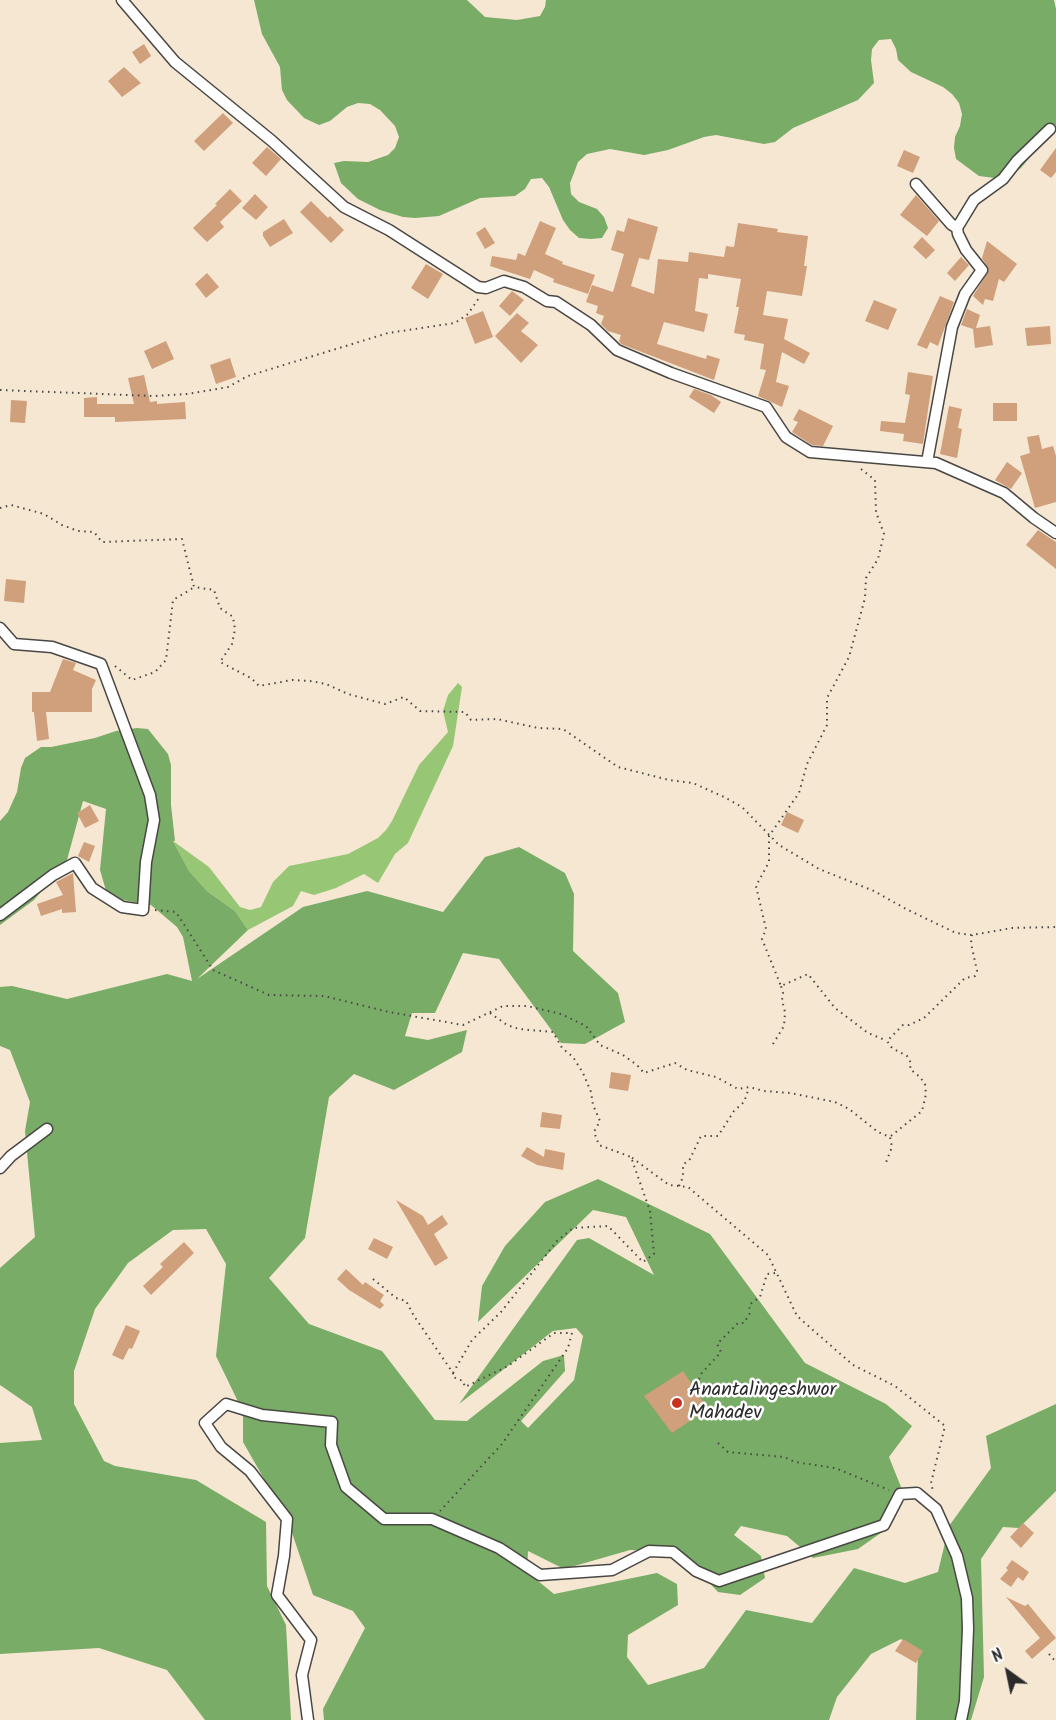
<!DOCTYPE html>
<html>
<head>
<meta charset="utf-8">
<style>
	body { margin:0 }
	#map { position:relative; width:1056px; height:1720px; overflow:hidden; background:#f6e7d3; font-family:Kalam,sans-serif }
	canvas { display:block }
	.north { position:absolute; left:978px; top:1642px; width:60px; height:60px; -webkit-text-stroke:4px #fff; paint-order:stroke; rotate:327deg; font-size:16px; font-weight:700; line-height:24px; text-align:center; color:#2b2b2b }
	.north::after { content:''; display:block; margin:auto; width:21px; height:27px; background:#2b2b2b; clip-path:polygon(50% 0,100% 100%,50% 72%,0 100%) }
</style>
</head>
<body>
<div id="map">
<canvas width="1056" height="1720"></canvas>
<div class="north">N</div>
</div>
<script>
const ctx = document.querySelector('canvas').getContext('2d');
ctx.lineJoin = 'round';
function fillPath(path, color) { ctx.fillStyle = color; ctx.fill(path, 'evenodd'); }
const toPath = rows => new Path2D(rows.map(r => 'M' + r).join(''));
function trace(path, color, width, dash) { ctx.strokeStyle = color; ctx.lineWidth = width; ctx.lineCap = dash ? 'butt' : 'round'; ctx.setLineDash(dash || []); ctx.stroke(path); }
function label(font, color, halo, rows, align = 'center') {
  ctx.font = font + ' Kalam,sans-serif'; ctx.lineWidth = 5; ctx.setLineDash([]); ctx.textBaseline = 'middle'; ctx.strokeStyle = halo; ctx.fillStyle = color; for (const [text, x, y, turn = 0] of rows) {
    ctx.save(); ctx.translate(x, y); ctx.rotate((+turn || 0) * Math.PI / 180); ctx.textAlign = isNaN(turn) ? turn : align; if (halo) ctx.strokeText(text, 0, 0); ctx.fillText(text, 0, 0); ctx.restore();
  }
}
fillPath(toPath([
	[458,683,462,687,453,746,408,843,395,854,378,883,364,874,336,888,314,895,301,891,293,906,248,930,235,911,207,891,189,871,173,841,209,867,240,907,250,910,261,907,273,882,289,866,348,854,378,838,386,830,392,821,419,765,448,732,443,711,448,695]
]), '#97c775');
fillPath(toPath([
	[254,0,467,0,485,17,517,20,540,16,545,7,546,0,1054,0,1056,9,1056,125,1021,168,1003,179,979,176,956,159,954,148,955,137,960,126,962,114,959,103,952,94,943,87,911,72,898,60,896,49,891,39,879,40,872,49,871,60,874,83,858,100,793,128,775,142,764,144,716,135,704,137,668,150,644,155,610,149,587,154,578,162,574,173,570,183,571,194,579,202,597,209,604,217,608,228,602,238,591,239,579,238,570,230,563,220,549,187,542,178,531,179,525,189,515,196,480,198,439,216,415,218,403,217,380,210,358,199,341,183,334,163,344,161,368,162,388,155,395,148,399,137,395,126,380,110,370,104,358,103,347,107,330,121,319,125,304,118,287,100,282,90,280,67,262,34],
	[137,728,148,729,168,754,171,765,171,805,175,841,173,841,189,871,207,891,235,911,248,930,197,979,303,907,367,891,443,912,485,857,519,847,565,873,574,894,573,951,618,993,625,1022,585,1044,561,1043,499,959,463,953,435,1013,412,1013,405,1036,428,1040,467,1030,462,1052,394,1090,354,1074,329,1097,305,1238,269,1278,309,1324,382,1351,435,1420,467,1421,543,1361,564,1355,565,1371,521,1421,528,1428,574,1380,583,1336,576,1328,553,1331,459,1404,577,1240,589,1238,654,1275,626,1217,593,1210,478,1322,482,1286,505,1246,545,1202,598,1179,710,1234,805,1363,886,1404,912,1426,889,1457,901,1487,885,1530,858,1549,813,1558,787,1536,741,1526,734,1535,761,1556,765,1578,740,1595,718,1592,680,1552,630,1550,564,1569,528,1551,527,1572,554,1594,657,1573,677,1584,678,1605,628,1635,627,1657,648,1685,704,1668,746,1610,812,1623,854,1568,905,1583,938,1572,949,1526,991,1468,986,1436,1056,1404,1056,1491,1019,1528,1003,1527,981,1559,984,1677,971,1720,916,1720,918,1652,901,1639,871,1654,837,1697,829,1720,324,1720,323,1709,365,1628,353,1611,313,1595,288,1521,243,1442,243,1412,216,1356,226,1264,206,1229,173,1230,128,1263,95,1309,74,1371,74,1404,104,1461,115,1466,196,1480,266,1522,267,1586,286,1625,291,1720,205,1720,167,1670,99,1648,0,1654,0,1443,42,1440,32,1407,0,1385,0,1268,35,1237,25,1131,30,1102,10,1050,0,1046,0,987,12,986,67,999,167,974,192,981,183,937,177,927,151,905,117,899,107,894,100,870,106,809,83,801,67,860,34,900,0,925,0,821,8,812,17,792,21,768,25,758,41,747,51,747,95,738,116,731]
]), '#79ac66');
fillPath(toPath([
	[144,44,151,56,140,64,132,52],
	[124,67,141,83,122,97,108,81],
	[223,113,233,123,204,151,194,141],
	[267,147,281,159,266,176,252,163],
	[1056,148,1056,172,1051,178,1040,170],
	[904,150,920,157,913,173,897,166],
	[230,189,242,201,220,222,224,227,207,242,193,228,217,205,215,204],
	[255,194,268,207,256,220,242,208],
	[916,195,939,221,927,236,900,215],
	[311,201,328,218,330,216,344,230,331,243,300,212],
	[628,218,658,227,649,260,639,258,631,286,654,294,658,259,688,262,689,252,724,257,726,246,734,247,738,223,778,229,777,232,808,236,804,266,807,266,802,296,767,291,763,315,788,319,784,339,810,353,804,364,782,352,776,382,789,386,782,407,758,396,766,370,760,369,764,344,744,340,745,335,734,333,739,307,736,307,741,279,708,274,708,279,699,278,695,311,708,314,704,332,664,322,657,344,706,359,707,355,720,359,714,380,621,344,619,341,621,335,608,331,601,324,604,316,596,313,598,306,586,302,592,285,613,292,624,254,611,250,617,230,624,232],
	[284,219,293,233,270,247,263,236,263,232],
	[540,221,556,228,545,254,563,262,562,264,595,275,588,294,553,282,554,279,534,270,530,279,490,266,492,256,516,260,518,253,525,256],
	[485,227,495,243,485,249,476,233],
	[922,237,935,250,926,259,913,247],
	[987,241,1017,264,1004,282,999,279,993,301,985,299,983,305,973,296,989,270,982,258],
	[961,257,969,265,955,281,947,273],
	[426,264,443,274,428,299,411,288],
	[207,273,219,287,206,298,195,284],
	[512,291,524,300,510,316,499,306],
	[940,296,954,302,938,346,930,342,927,349,917,345],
	[874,300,897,309,888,330,865,321],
	[967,309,980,315,976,328,990,326,993,345,975,348,973,329,961,325],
	[483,311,493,337,475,344,465,318],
	[517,313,529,323,521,331,538,345,521,363,495,336],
	[1050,326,1051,344,1027,346,1025,328],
	[166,341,174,359,152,369,144,351],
	[230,358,236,377,216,384,210,365],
	[908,372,933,376,923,444,903,441,904,434,880,431,881,421,905,423,910,395,905,394],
	[144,375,150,402,157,401,157,404,185,402,186,419,115,422,115,417,84,417,84,398,97,397,97,404,134,404,128,378],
	[694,389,711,395,721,402,714,413,689,397],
	[11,400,27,401,25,423,10,422],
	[993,403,1017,403,1017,421,993,421],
	[949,406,962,409,958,428,962,429,957,458,940,454],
	[799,409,833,426,823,446,812,445,792,432,798,422,793,420],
	[1039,435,1042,449,1053,446,1056,456,1056,502,1035,508,1020,456,1030,453,1027,437],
	[1007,462,1022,473,1011,489,995,480],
	[1038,530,1056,542,1056,569,1026,545],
	[6,579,26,581,24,603,4,601],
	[63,659,76,663,73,670,96,680,92,689,92,712,46,712,49,739,37,741,34,712,32,712,32,692,50,692],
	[90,805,99,821,85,828,77,813],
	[787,812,804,820,798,833,781,825],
	[84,842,95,846,89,862,78,856],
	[73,873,76,912,62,913,62,909,41,916,37,904,63,895,56,882],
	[611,1072,631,1075,628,1091,609,1088],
	[542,1112,562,1115,560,1129,540,1127],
	[527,1147,544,1157,545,1149,565,1153,563,1170,537,1165,521,1156],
	[396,1200,423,1216,428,1225,442,1215,448,1224,434,1234,448,1258,435,1266],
	[374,1238,393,1247,387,1259,368,1249],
	[184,1242,194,1253,151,1295,143,1286,163,1267,160,1264],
	[346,1269,363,1285,365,1282,384,1295,380,1301,384,1305,380,1309,349,1290,337,1279],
	[126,1325,140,1331,132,1349,129,1348,123,1360,112,1355],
	[683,1371,708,1409,672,1433,644,1396],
	[1023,1523,1034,1533,1021,1548,1010,1537],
	[1012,1560,1029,1572,1023,1581,1018,1577,1011,1587,1000,1579,1008,1570,1006,1568],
	[1006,1597,1025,1606,1028,1604,1056,1638,1032,1659,1025,1651,1040,1638],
	[903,1639,923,1651,916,1663,895,1651]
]), '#d09f7b');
const street = toPath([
	[122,0,175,62,272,141,344,207,389,230,478,287,486,288,504,281,524,287,547,301,556,302,591,325,617,350,671,373,766,407,786,437,810,452,936,463,1004,493,1034,518,1056,533],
	[916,184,951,224,957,228],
	[927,462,952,327,965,294,982,270,966,250,958,234,957,228,974,200,1003,179,1017,161,1050,129],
	[0,628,14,644,52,647,101,664,150,795,154,820,146,862,143,910,122,907,92,888,75,863,53,875,0,915],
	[0,1168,11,1156,47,1129],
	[308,1720,302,1675,311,1640,277,1595,284,1556,287,1519,250,1471,221,1447,205,1423,226,1404,262,1415,332,1422,331,1445,346,1487,384,1519,432,1519,499,1548,540,1575,612,1570,649,1551,673,1552,696,1571,719,1581,884,1525,900,1494,917,1493,936,1509,957,1556,967,1598,968,1629,965,1701,961,1720]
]);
trace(street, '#494744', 13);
trace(toPath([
	[0,390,154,396,187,394,228,387,248,376,388,333,455,323,468,314,479,298],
	[861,469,875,480,876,512,884,534,878,559,866,578,865,598,849,657,827,698,827,725,807,764,799,793,769,836,769,862,756,886,766,929,762,939,781,986,808,974,835,1008,868,1033,885,1040],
	[0,508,11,505,44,514,62,525,78,531,94,532,102,542,182,539,194,587,214,590,220,608,233,617,235,629,232,644,220,662,251,678,259,686,292,680,310,681,326,684,348,694,385,704,404,697,420,711,465,712,471,720,497,719,538,728,563,729,618,767,669,780,693,783,724,797,742,807,779,845,819,869,874,891,906,909,956,933,972,935,1012,928,1056,927],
	[115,666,132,680,155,672,166,660,173,600,193,588],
	[155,910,176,912,213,970,269,995,324,996,389,1012,463,1025,503,1006,527,1006,561,1014,586,1026,600,1045,623,1055,637,1065,644,1073,675,1063,687,1070,716,1077,738,1089,749,1087,764,1091,790,1093,835,1102,849,1109,878,1132,890,1137,892,1147,885,1165],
	[490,1013,507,1025,519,1029,553,1032,562,1048,573,1057,583,1073,591,1092,593,1105,600,1121,594,1132,599,1145,631,1157],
	[773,1044,784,1026,785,1012,782,1000,783,993,781,986],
	[891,1136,922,1111,926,1094,925,1084,920,1077,910,1069,911,1063,907,1056,892,1048,887,1041,903,1025,909,1025,924,1018,965,978,975,976,977,971,971,943,972,935],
	[679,1186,683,1177,683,1165,690,1159,701,1136,718,1136,734,1111,744,1102,749,1088],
	[373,1279,396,1298,406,1301,414,1316,453,1373,453,1377,463,1381,465,1387,508,1366,554,1333,572,1333,568,1348,502,1444,440,1511],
	[453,1373,472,1340,501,1312,557,1241,573,1228,608,1226,643,1262,654,1254,650,1211,631,1157,669,1185,688,1187,768,1255,797,1316,853,1365,895,1386,945,1426,931,1483,933,1491],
	[700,1397,698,1382,701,1374,721,1352,717,1344,738,1323,744,1323,750,1313,749,1305,760,1297,767,1274,776,1273],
	[718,1443,728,1452,784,1457,795,1462,835,1468,889,1490],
	[1049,1654,1056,1662]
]), '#494744', 2, [1.5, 4.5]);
trace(street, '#fff', 10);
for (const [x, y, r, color] of [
	[677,1403,6,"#c8321e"]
]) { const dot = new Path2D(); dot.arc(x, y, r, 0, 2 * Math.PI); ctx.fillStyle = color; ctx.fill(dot); trace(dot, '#fff', 2); }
label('20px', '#2b2b2b', '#fff', [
	["Anantalingeshwor",689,1392],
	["Mahadev",689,1415]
], 'left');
</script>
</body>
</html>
